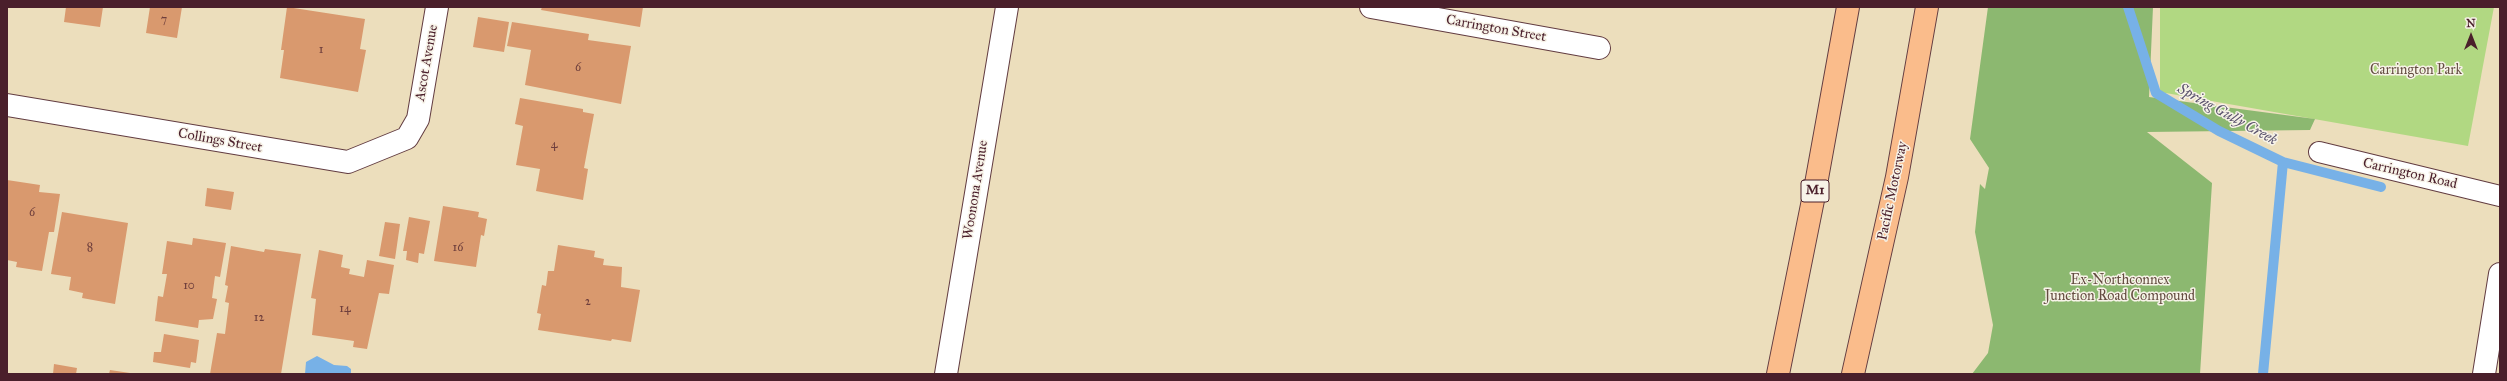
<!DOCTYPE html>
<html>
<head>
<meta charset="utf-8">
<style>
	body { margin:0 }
	#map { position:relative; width:2507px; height:381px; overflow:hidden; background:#ecdebc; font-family:"IM FELL Great Primer",serif }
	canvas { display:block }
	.frame { position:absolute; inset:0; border:8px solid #4a1f2b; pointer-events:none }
	.north { position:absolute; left:2451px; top:16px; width:40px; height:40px; -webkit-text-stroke:3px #f7f3e8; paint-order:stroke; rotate:0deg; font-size:11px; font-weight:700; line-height:16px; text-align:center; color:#4a1f2b }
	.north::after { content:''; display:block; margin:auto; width:14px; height:18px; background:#4a1f2b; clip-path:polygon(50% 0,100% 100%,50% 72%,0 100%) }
</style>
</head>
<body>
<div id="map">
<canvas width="2507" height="381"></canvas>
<div class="frame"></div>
<div class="north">N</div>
</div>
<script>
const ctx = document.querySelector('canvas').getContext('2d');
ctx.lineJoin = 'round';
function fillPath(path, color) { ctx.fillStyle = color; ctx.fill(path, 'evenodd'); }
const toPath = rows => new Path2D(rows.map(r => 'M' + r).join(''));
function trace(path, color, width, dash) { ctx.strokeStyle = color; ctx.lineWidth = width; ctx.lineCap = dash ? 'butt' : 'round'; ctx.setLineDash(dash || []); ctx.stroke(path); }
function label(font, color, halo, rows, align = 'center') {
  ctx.font = font + ' "IM FELL Great Primer",serif'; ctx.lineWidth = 3; ctx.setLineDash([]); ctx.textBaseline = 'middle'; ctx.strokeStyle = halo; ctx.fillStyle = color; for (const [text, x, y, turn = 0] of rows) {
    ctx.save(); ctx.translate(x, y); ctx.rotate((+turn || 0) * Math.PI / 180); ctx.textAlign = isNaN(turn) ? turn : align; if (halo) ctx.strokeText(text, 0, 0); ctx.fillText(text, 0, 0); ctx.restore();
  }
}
fillPath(toPath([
	[2160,7,2494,7,2468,146,2160,92]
]), '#b1d882');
fillPath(toPath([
	[1988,7,2153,7,2149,97,2315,119,2310,130,2147,132,2212,183,2200,374,1972,374,1988,353,1993,325,1975,232,1980,184,1985,189,1989,168,1970,139]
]), '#8cb870');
fillPath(toPath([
	[317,356,334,365,347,366,351,369,351,374,305,374,306,362]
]), '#77b1e7');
trace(toPath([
	[2128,7,2156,93,2219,131,2283,162,2381,187],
	[2263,374,2283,162]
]), '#77b1e7', 10);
fillPath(toPath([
	[66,7,103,7,100,27,64,22],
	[150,7,182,7,177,38,146,33],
	[287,7,365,19,360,49,366,50,358,92,280,78,284,50,281,50],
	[542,7,643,7,640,27,541,10],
	[478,17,509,22,504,52,473,47],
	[512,22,589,34,588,40,631,46,621,104,525,85,531,50,507,46],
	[520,98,583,109,583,112,594,114,584,168,588,169,583,200,536,191,540,169,516,165,523,126,515,124],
	[7,180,40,185,39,192,60,194,54,232,49,232,42,271,16,267,17,262,7,260],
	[207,188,234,192,231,210,205,206],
	[443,206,479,212,478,217,487,219,484,236,481,235,476,267,434,261],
	[62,212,128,223,115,304,82,298,83,293,69,290,71,277,51,274],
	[409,217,430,221,424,254,419,253,418,263,406,260,407,251,403,251],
	[385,222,400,224,395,259,379,256],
	[193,238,226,243,220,277,215,276,212,298,217,299,213,319,199,320,198,328,155,321,158,296,163,297,167,274,162,274,167,241,192,245],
	[558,245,595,251,594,257,604,259,603,265,622,267,621,287,640,290,631,342,612,339,611,341,538,330,541,314,537,313,542,285,546,286,548,271,554,271],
	[231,246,264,252,265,249,301,254,281,374,210,374,217,333,225,334,229,303,225,302,228,286,225,285],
	[319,250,343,255,341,267,350,269,349,274,364,277,367,260,394,265,389,294,379,293,367,349,353,347,354,341,312,335,316,299,311,298],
	[164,334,199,340,196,363,191,362,190,368,153,362,154,352,161,352],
	[54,364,77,368,76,374,53,374],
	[110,370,130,373,130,374,109,374]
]), '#d9996e');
const lane = toPath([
	[2319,152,2500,196]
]);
const street = toPath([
	[1371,7,1599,48],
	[7,105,348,162,407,138,418,119,437,7],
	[946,374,1007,7],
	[2484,374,2500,274]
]);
const highway = toPath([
	[1778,374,1814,195,1848,7],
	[1853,374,1897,177,1927,7]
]);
trace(lane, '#623c41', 22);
trace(street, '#623c41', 24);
trace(highway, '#623c41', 24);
trace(lane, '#fff', 20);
trace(street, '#fff', 22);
trace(highway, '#fabc8b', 22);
label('12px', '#6e3e3c', null, [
	["7",164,20],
	["1",321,50],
	["6",578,68],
	["4",554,145],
	["6",32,213],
	["8",90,248],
	["16",458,248],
	["10",189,286],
	["2",588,302],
	["14",345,309],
	["12",259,318]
]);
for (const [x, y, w] of [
	[1815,191,28]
]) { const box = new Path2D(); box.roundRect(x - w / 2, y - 11, w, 22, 3); ctx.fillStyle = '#f7f3e8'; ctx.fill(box); trace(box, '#4a1f2b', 1); }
label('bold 13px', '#4a1f2b', null, [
	["M1",1815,191]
]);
label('14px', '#4a1f2b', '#f7f3e8', [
	["Carrington Street",1496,29,10],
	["Ascot Avenue",427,63,-80],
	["Collings Street",220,141,10],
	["Carrington Road",2410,174,13],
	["Woonona Avenue",976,190,-81],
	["Pacific Motorway",1893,191,-78]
]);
label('14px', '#644d41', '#f7f3e8', [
	["Carrington Park",2416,71],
	["Ex-Northconnex",2120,281],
	["Junction Road Compound",2120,297]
]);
label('italic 15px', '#5a526d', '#f7f3e8', [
	["Spring Gully Creek",2227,115,29]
]);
</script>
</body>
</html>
